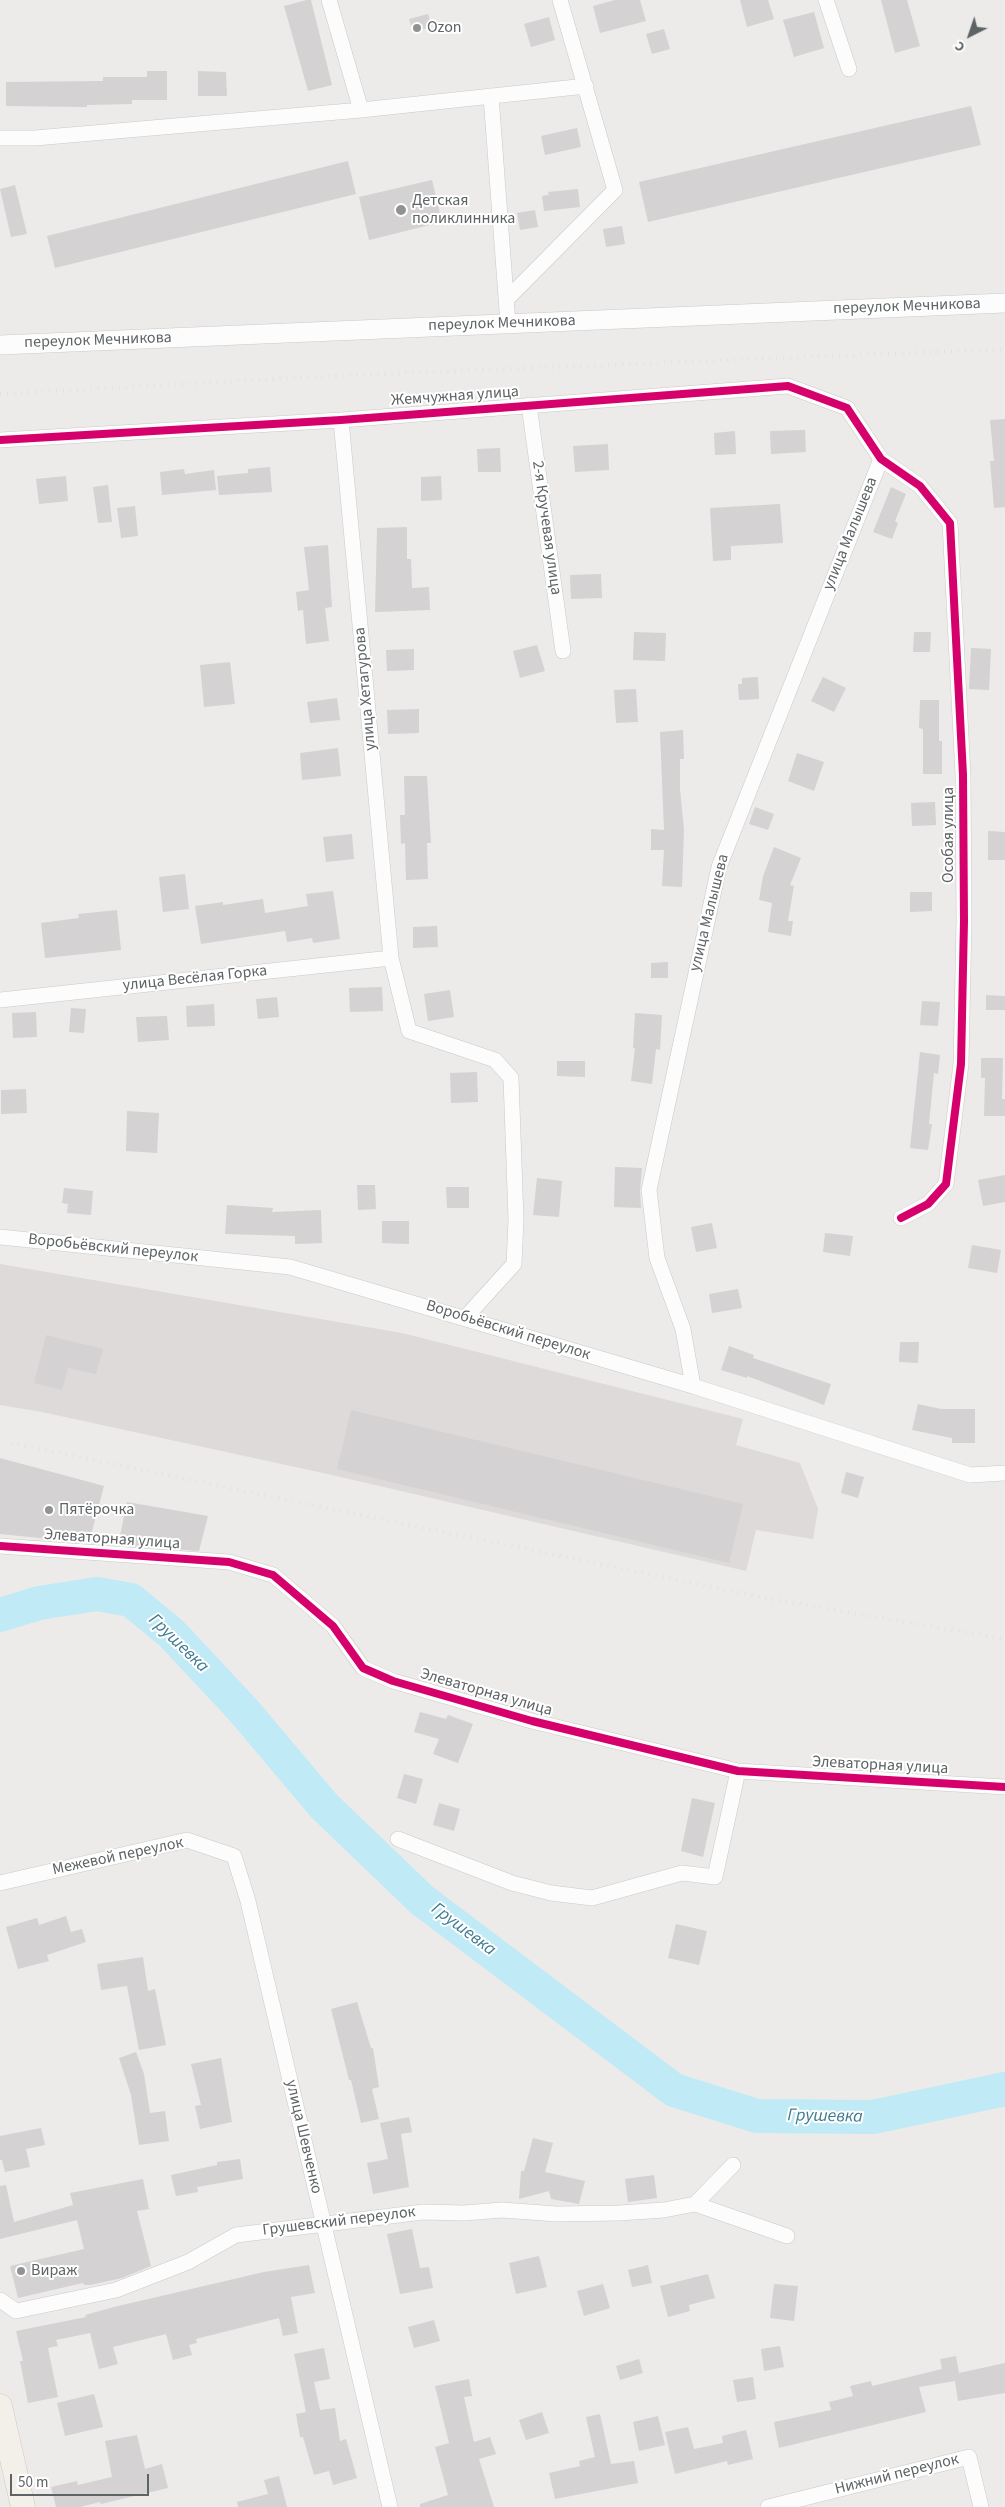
<!DOCTYPE html>
<html>
<head>
<meta charset="utf-8">
<style>
	body { margin:0 }
	#map { position:relative; width:1005px; height:2507px; overflow:hidden; background:#edebe9; font-family:"Source Sans 3",sans-serif }
	canvas { display:block }
	.north { position:absolute; left:945px; top:10px; width:50px; height:50px; -webkit-text-stroke:4px #fff; paint-order:stroke; rotate:221deg; font-size:14px; font-weight:700; line-height:20px; text-align:center; color:#5e6466 }
	.north::after { content:''; display:block; margin:auto; width:18px; height:22px; background:#5e6466; clip-path:polygon(50% 0,100% 100%,50% 72%,0 100%) }
	.scale { position:absolute; left:10px; top:2474px; width:139px; height:22px; box-sizing:border-box; border:2px solid #5e6466; border-top:0; padding-left:6px; font-size:15px; line-height:18px; white-space:nowrap; color:#5e6466; -webkit-text-stroke:4px #fff; paint-order:stroke }
</style>
</head>
<body>
<div id="map">
<canvas width="1005" height="2507"></canvas>
<div class="north">С</div>
<div class="scale">50 m</div>
</div>
<script>
const ctx = document.querySelector('canvas').getContext('2d');
ctx.lineJoin = 'round';
function fillPath(path, color) { ctx.fillStyle = color; ctx.fill(path, 'evenodd'); }
const toPath = rows => new Path2D(rows.map(r => 'M' + r).join(''));
function trace(path, color, width, dash) { ctx.strokeStyle = color; ctx.lineWidth = width; ctx.lineCap = dash ? 'butt' : 'round'; ctx.setLineDash(dash || []); ctx.stroke(path); }
function label(font, color, halo, rows, align = 'center') {
  ctx.font = font + ' "Source Sans 3",sans-serif'; ctx.lineWidth = 4; ctx.setLineDash([]); ctx.textBaseline = 'middle'; ctx.strokeStyle = halo; ctx.fillStyle = color; for (const [text, x, y, turn = 0] of rows) {
    ctx.save(); ctx.translate(x, y); ctx.rotate((+turn || 0) * Math.PI / 180); ctx.textAlign = isNaN(turn) ? turn : align; if (halo) ctx.strokeText(text, 0, 0); ctx.fillText(text, 0, 0); ctx.restore();
  }
}
fillPath(toPath([
	[0,1264,402,1333,743,1419,736,1445,800,1463,818,1509,813,1539,756,1530,746,1571,332,1475,42,1412,0,1405]
]), '#dddad9');
trace(toPath([
	[0,1615,39,1603,97,1594,131,1600,172,1634,244,1711,324,1806,422,1900,674,2090,757,2116,873,2117,1005,2089]
]), '#c0eaf5', 34);
fillPath(toPath([
	[307,0,311,0,332,85,308,91,284,6],
	[615,0,640,0,646,21,600,33,593,6],
	[740,0,768,0,774,19,747,27],
	[881,0,907,0,920,46,895,53],
	[814,12,824,48,794,57,783,20],
	[428,14,432,27,413,32,409,19],
	[549,17,555,40,531,47,524,24],
	[664,29,670,49,652,54,646,34],
	[147,71,167,71,167,100,132,100,132,104,87,105,87,107,6,106,6,82,103,81,103,77,147,77],
	[198,71,226,72,227,96,198,96],
	[971,106,981,145,648,222,639,182],
	[577,128,581,147,545,155,541,136],
	[348,161,356,194,55,268,47,236],
	[432,180,442,222,369,240,359,197],
	[15,185,27,234,11,237,0,189],
	[578,189,580,207,544,211,542,196,549,195,548,192],
	[535,210,538,227,520,230,517,213],
	[622,226,625,244,606,247,603,229],
	[1005,419,1005,507,994,508,990,461,994,461,990,420],
	[805,430,806,452,771,454,770,431],
	[735,431,736,454,715,455,714,433],
	[608,444,609,470,575,472,573,446],
	[500,448,501,472,478,472,477,449],
	[270,467,272,492,219,495,217,476,248,473,248,469],
	[184,469,185,474,214,470,216,490,162,495,160,472],
	[66,476,68,501,39,504,36,479],
	[441,476,442,500,421,501,421,477],
	[108,485,112,522,98,523,93,487],
	[891,487,906,494,895,521,898,523,892,539,873,532],
	[780,504,783,543,731,546,731,560,713,561,710,508],
	[135,506,138,536,121,538,117,508],
	[407,527,407,559,411,559,412,588,429,587,430,610,375,612,377,528],
	[328,545,332,607,325,608,329,641,306,644,303,610,298,611,296,592,309,590,304,547],
	[601,574,602,598,571,599,570,575],
	[634,632,666,633,665,661,633,660],
	[914,632,931,632,930,652,913,652],
	[537,645,545,671,520,678,513,651],
	[971,648,991,649,989,690,969,689],
	[414,649,414,670,387,671,386,650],
	[230,662,235,704,204,707,200,665],
	[758,677,759,699,739,700,738,684,742,684,742,678],
	[823,677,846,688,834,712,811,701],
	[636,689,638,722,616,723,614,690],
	[337,698,340,720,310,723,307,702],
	[920,700,939,700,939,741,942,741,942,774,923,774,923,729,919,728],
	[419,709,419,733,388,734,387,710],
	[683,730,684,759,680,759,680,789,684,830,682,887,662,886,664,850,651,850,651,829,664,830,660,732],
	[338,748,341,776,302,780,300,753],
	[797,753,824,762,814,791,788,781],
	[404,776,427,776,431,843,427,843,428,879,406,880,405,843,401,844,400,815,405,815],
	[935,802,936,825,912,826,911,803],
	[755,807,774,814,768,830,749,824],
	[988,831,1005,832,1005,860,988,860],
	[352,834,354,859,326,862,323,837],
	[774,847,801,858,790,885,794,886,788,921,793,921,791,936,768,932,772,903,759,900,763,876],
	[185,874,189,909,163,912,159,877],
	[333,891,340,939,313,943,312,938,287,942,285,931,201,944,195,906,223,902,223,905,263,899,265,913,308,906,306,894],
	[910,892,932,892,932,911,910,912],
	[117,910,121,950,45,958,41,923,79,918,78,914],
	[437,926,438,947,413,948,413,927],
	[668,962,668,978,651,978,651,963],
	[382,987,383,1011,350,1012,349,988],
	[450,990,454,1017,428,1021,424,994],
	[986,995,1005,996,1005,1010,986,1010],
	[277,997,279,1017,258,1019,256,999],
	[922,1001,940,1002,938,1026,920,1025],
	[214,1004,215,1026,187,1027,186,1006],
	[71,1008,86,1009,84,1033,69,1032],
	[36,1012,37,1037,13,1038,12,1013],
	[635,1013,662,1015,660,1050,656,1049,652,1084,631,1081,635,1048,633,1048],
	[167,1016,169,1040,138,1042,136,1017],
	[920,1052,940,1055,938,1074,934,1073,929,1124,932,1124,928,1150,910,1148],
	[981,1058,1003,1058,1002,1099,1005,1099,1005,1116,984,1116,985,1078,981,1078],
	[557,1061,585,1061,585,1077,557,1076],
	[477,1072,478,1102,451,1103,450,1073],
	[26,1089,27,1113,1,1114,1,1090],
	[127,1111,159,1113,157,1153,126,1151],
	[615,1167,642,1168,640,1191,641,1208,614,1207],
	[1005,1175,1005,1202,983,1206,978,1180],
	[537,1178,562,1181,559,1217,533,1215],
	[357,1185,375,1185,376,1209,358,1210],
	[446,1187,469,1187,469,1208,447,1208],
	[64,1188,93,1191,91,1215,67,1213,68,1204,62,1203],
	[227,1205,273,1208,272,1212,321,1210,322,1243,295,1244,295,1236,225,1234],
	[382,1221,409,1221,409,1244,382,1243],
	[712,1223,717,1248,696,1252,691,1227],
	[825,1233,853,1236,850,1256,823,1252],
	[972,1245,1001,1250,997,1273,968,1268],
	[738,1289,742,1308,712,1313,709,1294],
	[46,1335,103,1349,96,1374,68,1368,62,1390,34,1383],
	[900,1342,919,1342,918,1363,899,1362],
	[729,1346,754,1355,753,1358,831,1384,824,1405,747,1376,747,1378,721,1370],
	[918,1404,941,1409,975,1409,975,1443,952,1443,952,1438,912,1430],
	[351,1410,743,1504,729,1563,337,1469],
	[0,1458,104,1486,89,1543,0,1534],
	[846,1472,864,1477,858,1498,841,1493],
	[127,1502,208,1516,199,1551,118,1545],
	[420,1712,446,1719,448,1715,473,1724,458,1763,433,1754,439,1739,414,1732],
	[404,1774,423,1779,416,1804,397,1798],
	[692,1798,715,1803,703,1857,681,1851],
	[439,1803,460,1809,454,1831,433,1825],
	[66,1916,71,1932,82,1929,86,1942,47,1955,49,1961,18,1969,6,1927,37,1918,39,1925],
	[676,1924,707,1931,699,1965,668,1958],
	[143,1957,148,1991,155,1989,166,2045,139,2050,127,1986,101,1990,97,1964],
	[357,2002,371,2048,373,2048,379,2087,372,2089,379,2119,361,2123,351,2080,349,2080,331,2009],
	[136,2052,144,2074,150,2113,165,2111,169,2141,139,2145,131,2095,119,2058],
	[221,2058,232,2122,200,2129,195,2106,201,2105,191,2064],
	[409,2117,412,2132,401,2134,409,2187,373,2194,367,2163,388,2159,380,2123],
	[41,2128,45,2145,26,2149,30,2167,5,2172,2,2160,0,2160,0,2136],
	[533,2138,553,2143,545,2172,585,2181,579,2204,551,2199,549,2191,519,2199,521,2171,524,2171],
	[240,2159,243,2179,197,2187,198,2192,176,2196,171,2175,217,2165,217,2162],
	[654,2175,657,2198,628,2202,625,2179],
	[143,2179,149,2209,137,2211,151,2266,122,2278,90,2285,84,2285,83,2283,18,2298,10,2266,84,2249,77,2220,0,2239,0,2186,6,2185,14,2222,73,2205,70,2193],
	[412,2229,420,2268,429,2267,433,2288,400,2294,387,2234],
	[539,2256,547,2287,516,2294,509,2263],
	[309,2265,315,2293,291,2297,298,2333,283,2336,279,2318,196,2339,197,2343,189,2345,192,2355,173,2360,166,2334,113,2347,118,2364,99,2369,90,2333,56,2340,58,2346,48,2348,58,2397,28,2403,20,2361,23,2361,16,2331,86,2317,85,2315,114,2307,264,2272],
	[648,2265,652,2283,632,2287,628,2270],
	[708,2274,715,2298,689,2305,690,2311,668,2317,660,2286],
	[603,2284,610,2308,584,2316,577,2291],
	[774,2284,798,2286,794,2321,770,2318],
	[434,2320,440,2341,414,2348,408,2327],
	[780,2346,784,2367,764,2371,761,2349],
	[324,2348,330,2379,314,2382,320,2410,335,2408,340,2441,346,2439,357,2478,333,2485,329,2471,314,2475,303,2437,300,2437,296,2414,306,2412,294,2354],
	[956,2356,959,2373,1005,2363,1005,2393,958,2401,955,2381,919,2387,926,2412,779,2448,774,2422,831,2410,829,2402,853,2396,850,2386,871,2381,872,2386,942,2369,940,2359],
	[639,2359,643,2373,620,2380,616,2366],
	[753,2377,756,2399,737,2402,733,2380],
	[469,2379,472,2396,464,2397,474,2442,490,2437,496,2454,479,2459,494,2507,420,2507,420,2504,448,2495,435,2447,449,2443,435,2386],
	[94,2394,103,2427,65,2436,57,2403],
	[542,2412,549,2433,526,2440,519,2420],
	[600,2414,611,2464,634,2461,638,2483,555,2499,549,2473,580,2466,579,2461,595,2457,586,2417],
	[658,2416,665,2445,639,2451,633,2422],
	[688,2427,694,2449,723,2443,722,2436,746,2430,753,2459,728,2465,727,2461,675,2474,665,2432],
	[137,2435,145,2469,162,2464,168,2488,101,2504,100,2502,80,2507,56,2507,51,2487,77,2481,78,2485,112,2477,105,2441],
	[279,2476,287,2507,238,2507,237,2502,268,2494,264,2480]
]), '#d4d2d2');
const minor = toPath([
	[329,0,361,110],
	[826,0,849,69],
	[491,96,508,324],
	[0,138,35,138,361,110,586,86],
	[506,300,615,190,560,0],
	[529,405,563,651],
	[341,420,391,958,409,1031,495,1060,511,1078,516,1220,514,1264,465,1318],
	[0,440,341,420,788,386,847,408,881,459,920,486,950,523,963,775,964,921,961,1064,946,1184,928,1204,901,1218],
	[0,1000,391,958],
	[0,1237,290,1267,693,1386,970,1475,1005,1473],
	[693,1386,683,1329,657,1258,649,1190,719,867,881,459],
	[0,1546,229,1562,273,1575,333,1626,363,1668,393,1681,532,1721,738,1771,1005,1787],
	[398,1839,512,1883,551,1893,592,1898,682,1873,715,1877,738,1771],
	[0,1883,187,1840,234,1856,248,1901,390,2507],
	[695,2204,787,2236],
	[0,2300,16,2311,116,2290,188,2262,236,2235,423,2212,464,2213,502,2210,557,2214,619,2213,664,2210,695,2204,733,2165],
	[768,2507,969,2457,981,2507]
]);
const tertiary = toPath([
	[0,345,1005,303]
]);
const primary = toPath([
	[0,2406,23,2507]
]);
trace(minor, '#cac9c9', 16);
trace(tertiary, '#cac9c9', 20);
trace(primary, '#d4c6b9', 25);
trace(minor, '#fcfcfc', 15);
trace(tertiary, '#fcfcfc', 19);
trace(primary, '#f3efe9', 24);
trace(toPath([
	[0,394,332,376,1005,349],
	[11,1443,765,1598,1005,1639]
]), '#e3e2e2', 4, [1, 6]);
trace(toPath([
	[0,440,341,420,788,386,847,408,881,459,920,486,950,523,963,775,964,921,961,1064,946,1184,928,1204,901,1218],
	[0,1546,229,1562,273,1575,333,1626,363,1668,393,1681,532,1721,738,1771,1005,1787]
]), '#d6006c', 8);
for (const [x, y, r, color] of [
	[417,28,5,"#909394"],
	[401,210,6,"#909394"],
	[49,1510,5,"#909394"],
	[21,2271,5,"#909394"]
]) { const dot = new Path2D(); dot.arc(x, y, r, 0, 2 * Math.PI); ctx.fillStyle = color; ctx.fill(dot); trace(dot, '#fff', 2); }
label('16px', '#5e6466', '#fff', [
	["Ozon",427,28],
	["Детская",412,201],
	["поликлинника",412,219],
	["Пятёрочка",59,1510],
	["Вираж",31,2271]
], 'left');
label('16px', '#5e6466', '#fff', [
	["переулок Мечникова",907,307,-2],
	["переулок Мечникова",502,324,-2],
	["переулок Мечникова",98,341,-2],
	["Жемчужная улица",455,397,-4],
	["2-я Кручевая улица",546,528,82],
	["улица Малышева",851,534,-68],
	["улица Хетагурова",366,689,-95],
	["Особая улица",949,835,-90],
	["улица Малышева",710,913,-76],
	["улица Весёлая Горка",195,979,-6],
	["Воробьёвский переулок",113,1249,6],
	["Воробьёвский переулок",508,1331,17],
	["Элеваторная улица",112,1540,4],
	["Элеваторная улица",486,1693,16],
	["Элеваторная улица",880,1766,3],
	["Межевой переулок",118,1857,-12],
	["улица Шевченко",303,2137,77],
	["Грушевский переулок",339,2222,-7],
	["Нижний переулок",897,2475,-14]
]);
label('italic 18px', '#407b92', '#fff', [
	["Грушевка",178,1644,44],
	["Грушевка",463,1930,37],
	["Грушевка",825,2117,1]
]);
</script>
</body>
</html>
